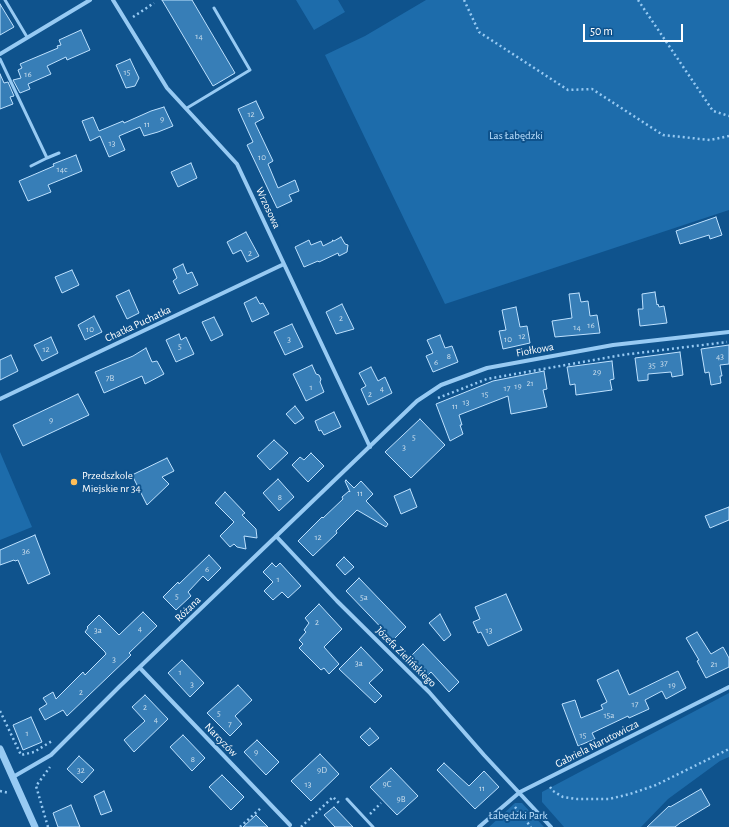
<!DOCTYPE html>
<html>
<head>
<meta charset="utf-8">
<style>
	body { margin:0 }
	#map { position:relative; width:729px; height:827px; overflow:hidden; background:#0f538d; font-family:"Alegreya Sans",sans-serif }
	canvas { display:block }
	.scale { position:absolute; left:583px; top:24px; width:100px; height:18px; box-sizing:border-box; border:2px solid #fff; border-top:0; padding-left:5px; font-size:12px; line-height:14px; white-space:nowrap; color:#fff; -webkit-text-stroke:3px #0f538d; paint-order:stroke }
</style>
</head>
<body>
<div id="map">
<canvas width="729" height="827"></canvas>
<div class="scale">50 m</div>
</div>
<script>
const ctx = document.querySelector('canvas').getContext('2d');
ctx.lineJoin = 'round';
function fillPath(path, color) { ctx.fillStyle = color; ctx.fill(path, 'evenodd'); }
const toPath = rows => new Path2D(rows.map(r => 'M' + r).join(''));
function trace(path, color, width, dash) { ctx.strokeStyle = color; ctx.lineWidth = width; ctx.lineCap = dash ? 'butt' : 'round'; ctx.setLineDash(dash || []); ctx.stroke(path); }
function label(font, color, halo, rows, align = 'center') {
  ctx.font = font + ' "Alegreya Sans",sans-serif'; ctx.lineWidth = 4; ctx.setLineDash([]); ctx.textBaseline = 'middle'; ctx.strokeStyle = halo; ctx.fillStyle = color; for (const [text, x, y, turn = 0] of rows) {
    ctx.save(); ctx.translate(x, y); ctx.rotate((+turn || 0) * Math.PI / 180); ctx.textAlign = isNaN(turn) ? turn : align; if (halo) ctx.strokeText(text, 0, 0); ctx.fillText(text, 0, 0); ctx.restore();
  }
}
fillPath(toPath([
	[296,0,338,0,345,12,314,30],
	[426,0,729,0,729,210,445,304,325,55,365,36],
	[0,452,32,527,0,540],
	[729,693,729,757,720,761,668,799,641,827,564,827,542,802,542,792],
	[515,803,522,803,544,827,489,827]
]), '#1d6cab');
const building = toPath([
	[162,0,192,0,235,73,213,86,162,0],
	[0,4,14,27,0,35,0,4],
	[81,30,90,50,67,60,66,57,47,66,51,74,28,84,30,89,20,93,13,80,21,78,18,70,22,68,20,64,58,48,57,46,61,45,59,40,81,30],
	[130,59,139,78,135,86,126,88,116,65,130,59],
	[0,74,4,83,8,82,14,96,10,97,13,104,0,109,0,74],
	[256,101,264,118,255,123,273,161,268,164,278,188,295,180,299,191,289,195,292,201,277,208,247,145,253,142,238,109,256,101],
	[164,107,173,126,158,132,144,136,140,127,119,136,125,150,109,157,100,136,90,141,82,121,93,117,99,131,123,121,124,123,151,111,164,107],
	[76,155,82,171,48,185,51,192,28,201,19,181,54,166,53,164,76,155],
	[191,163,197,178,178,187,171,172,191,163],
	[716,217,722,235,710,239,709,235,680,244,676,231,716,217],
	[246,232,259,256,247,262,241,250,233,254,227,242,246,232],
	[341,237,345,244,348,245,347,252,339,256,338,253,319,262,318,261,304,267,295,247,309,240,311,245,321,241,323,246,333,241,332,240,334,241,341,237],
	[183,264,187,274,192,272,198,285,179,294,173,281,177,278,173,269,183,264],
	[72,270,79,285,62,293,55,277,72,270],
	[129,290,139,313,127,319,116,296,129,290],
	[655,292,657,305,658,304,659,307,664,306,667,323,640,326,638,309,643,309,642,294,655,292],
	[579,293,581,302,588,301,590,316,597,315,600,333,555,337,552,321,572,318,569,294,579,293],
	[256,297,260,304,263,303,269,314,252,322,244,303,256,297],
	[342,304,354,329,336,334,326,312,342,304],
	[516,307,520,327,527,326,530,343,503,349,499,331,506,330,502,310,516,307],
	[94,316,102,332,85,340,78,325,94,316],
	[214,317,223,335,211,341,202,322,214,317],
	[292,324,303,347,285,355,274,332,292,324],
	[179,334,181,340,186,337,194,354,176,362,166,340,179,334],
	[440,335,445,348,452,346,458,362,433,372,426,356,433,353,427,340,440,335],
	[51,337,58,353,42,361,34,345,51,337],
	[729,345,729,364,720,365,722,376,720,376,721,383,711,385,709,372,705,373,701,349,729,345],
	[146,348,152,362,157,361,164,374,145,384,142,376,104,393,95,372,133,356,146,348],
	[680,352,683,375,672,377,671,372,648,374,648,380,638,381,635,358,680,352],
	[11,355,18,371,0,380,0,360,11,355],
	[612,361,614,379,610,380,612,390,576,395,575,384,570,385,567,367,612,361],
	[312,365,316,374,319,375,321,379,320,382,324,392,306,401,293,374,312,365],
	[371,367,378,381,385,377,392,393,368,405,361,389,366,386,359,373,371,367],
	[544,371,547,389,543,390,547,407,511,414,508,396,459,415,462,425,460,425,463,434,450,441,436,404,493,381,544,371],
	[78,394,89,415,23,446,13,425,78,394],
	[295,406,304,418,295,424,286,414,295,406],
	[334,412,341,427,324,435,321,430,319,431,315,421,334,412],
	[420,419,445,445,411,478,385,452,420,419],
	[274,440,288,453,270,470,257,456,274,440],
	[311,453,324,466,308,482,292,465,300,457,304,460,311,453],
	[167,458,174,471,162,477,169,484,147,505,132,475,167,458],
	[278,479,294,497,279,511,263,493,278,479],
	[346,480,354,488,361,481,373,494,366,501,388,524,386,527,357,510,336,531,337,533,313,556,298,541,322,517,323,518,343,499,342,497,349,491,350,492,345,481,346,480],
	[410,489,417,507,401,514,394,496,410,489],
	[225,492,245,513,242,515,256,529,257,538,244,536,246,549,237,547,234,544,230,547,220,536,234,522,215,503,225,492],
	[729,507,729,520,710,528,705,516,729,507],
	[35,535,50,574,28,584,18,560,15,561,14,560,0,565,0,550,35,535],
	[209,555,221,568,208,581,203,576,188,592,191,596,176,610,163,597,178,582,179,584,209,555],
	[344,557,354,567,345,575,336,565,344,557],
	[272,563,276,567,280,563,301,586,288,598,282,592,273,600,264,591,273,582,263,572,272,563],
	[359,578,406,627,393,640,346,591,359,578],
	[506,594,522,630,488,646,481,632,478,633,473,622,480,619,475,607,506,594],
	[319,604,342,629,324,647,339,664,329,674,324,668,321,670,299,648,303,644,299,640,306,632,304,630,309,623,305,618,319,604],
	[143,612,157,626,129,653,131,655,67,716,63,710,45,720,39,709,47,704,43,698,53,692,56,699,83,672,85,675,106,654,105,652,85,632,88,628,87,627,99,615,119,635,143,612],
	[440,614,451,635,444,641,429,623,440,614],
	[697,632,711,654,723,647,729,658,729,667,706,678,697,661,699,660,686,638,697,632],
	[423,644,459,682,449,692,431,672,428,675,410,657,423,644],
	[361,647,383,670,369,683,382,696,375,703,339,669,361,647],
	[182,660,204,683,190,697,168,673,182,660],
	[618,670,629,695,678,671,686,688,666,699,662,691,645,700,649,709,629,718,628,716,592,733,595,739,578,746,562,704,575,700,581,718,603,709,601,705,607,702,597,680,618,670],
	[238,685,252,700,235,716,242,724,230,736,207,713,238,685],
	[145,695,168,719,134,752,124,740,145,721,132,707,145,695],
	[31,717,42,742,23,750,13,725,31,717],
	[370,728,379,738,369,746,360,737,370,728],
	[183,735,205,758,192,771,170,747,183,735],
	[257,740,279,762,266,775,244,752,257,740],
	[320,754,339,774,311,801,291,781,320,754],
	[79,756,94,770,82,783,67,769,79,756],
	[444,763,469,786,484,771,499,787,475,809,437,770,444,763],
	[391,768,418,796,397,815,370,787,391,768],
	[222,775,244,797,231,810,209,787,222,775],
	[701,789,710,805,680,823,675,827,647,827,669,806,670,807,701,789],
	[104,791,112,811,101,815,94,796,104,791],
	[71,805,80,827,58,827,53,813,71,805],
	[334,807,353,827,335,827,324,815,334,807],
	[256,815,268,827,243,827,256,815]
]);
fillPath(building, '#377eb7');
trace(building, '#bee1fe', 1);
trace(toPath([
	[464,0,479,32,568,90,592,89,663,135,710,140,729,136],
	[638,0,713,111,729,116],
	[133,17,154,3],
	[438,398,487,379,622,355,727,342],
	[0,711,21,755,34,752,52,741],
	[550,787,553,791,563,797,577,799,609,799,630,794,656,785,729,749],
	[0,791,9,793],
	[515,807,531,827],
	[370,814,381,803],
	[48,827,36,786,50,767],
	[240,827,262,807],
	[301,827,333,797,340,804]
]), '#97caf3', 2.5, [2, 3]);
trace(toPath([
	[5,0,27,37],
	[0,59,47,158,59,153],
	[187,108,250,70,214,8],
	[31,166,47,158],
	[347,799,373,827]
]), '#97caf3', 3);
trace(toPath([
	[113,0,167,88,237,164,370,447],
	[0,54,90,0],
	[0,399,284,264],
	[276,536,337,601,429,692,484,755,551,827],
	[140,668,290,825],
	[13,777,51,755,120,686,417,401,441,385,487,368,613,345,729,332],
	[479,827,520,792,729,687]
]), '#97caf3', 4);
trace(toPath([
	[0,749,35,827]
]), '#97caf3', 7);
for (const [x, y, r, color] of [
	[74,482,4,"#ffbe58"]
]) { const dot = new Path2D(); dot.arc(x, y, r, 0, 2 * Math.PI); ctx.fillStyle = color; ctx.fill(dot); trace(dot, '#0f538d', 1.5); }
label('9px', '#cddfed', null, [
	["14",199,36],
	["15",127,72],
	["16",28,74],
	["12",251,114],
	["9",162,119],
	["11",147,124],
	["13",112,143],
	["10",262,157],
	["14c",62,169],
	["2",250,253],
	["2",341,318],
	["16",591,325],
	["14",577,327],
	["10",90,329],
	["12",522,336],
	["3",289,339],
	["10",508,339],
	["5",180,346],
	["12",46,349],
	["8",449,356],
	["43",720,356],
	["6",436,362],
	["37",664,363],
	["35",652,365],
	["29",597,372],
	["7B",110,378],
	["21",530,383],
	["19",518,386],
	["1",311,387],
	["4",382,388],
	["17",507,388],
	["2",370,394],
	["15",485,394],
	["13",466,402],
	["11",455,406],
	["9",51,420],
	["5",414,437],
	["3",404,447],
	["11",360,493],
	["8",280,497],
	["12",318,537],
	["36",26,551],
	["6",207,569],
	["1",278,579],
	["5",177,596],
	["5a",364,597],
	["2",317,622],
	["4",140,628],
	["3a",98,630],
	["13",489,630],
	["3",114,659],
	["3a",359,663],
	["21",714,664],
	["1",180,672],
	["3",192,684],
	["19",672,685],
	["2",81,692],
	["17",635,704],
	["2",145,707],
	["5",219,713],
	["15a",609,715],
	["4",156,719],
	["7",230,724],
	["1",27,733],
	["15",583,735],
	["9",256,752],
	["8",193,759],
	["32",81,770],
	["9D",322,770],
	["13",308,784],
	["9C",387,784],
	["11",482,788],
	["9B",401,799]
]);
label('11px', '#bee1fe', '#0f538d', [
	["Las Łabędzki",516,136],
	["Łabędzki Park",518,816]
]);
label('11px', '#fff', '#0f538d', [
	["Wrzosowa",268,208,65],
	["Chatka Puchatka",138,324,-25],
	["Fiołkowa",535,350,-10],
	["Różana",188,609,-44],
	["Józefa Zielińskiego",406,657,45],
	["Narcyzów",221,740,46],
	["Gabriela Narutowicza",597,744,-27]
]);
label('11px', '#fff', '#0f538d', [
	["Przedszkole",82,476],
	["Miejskie nr 34",82,489]
], 'left');
</script>
</body>
</html>
